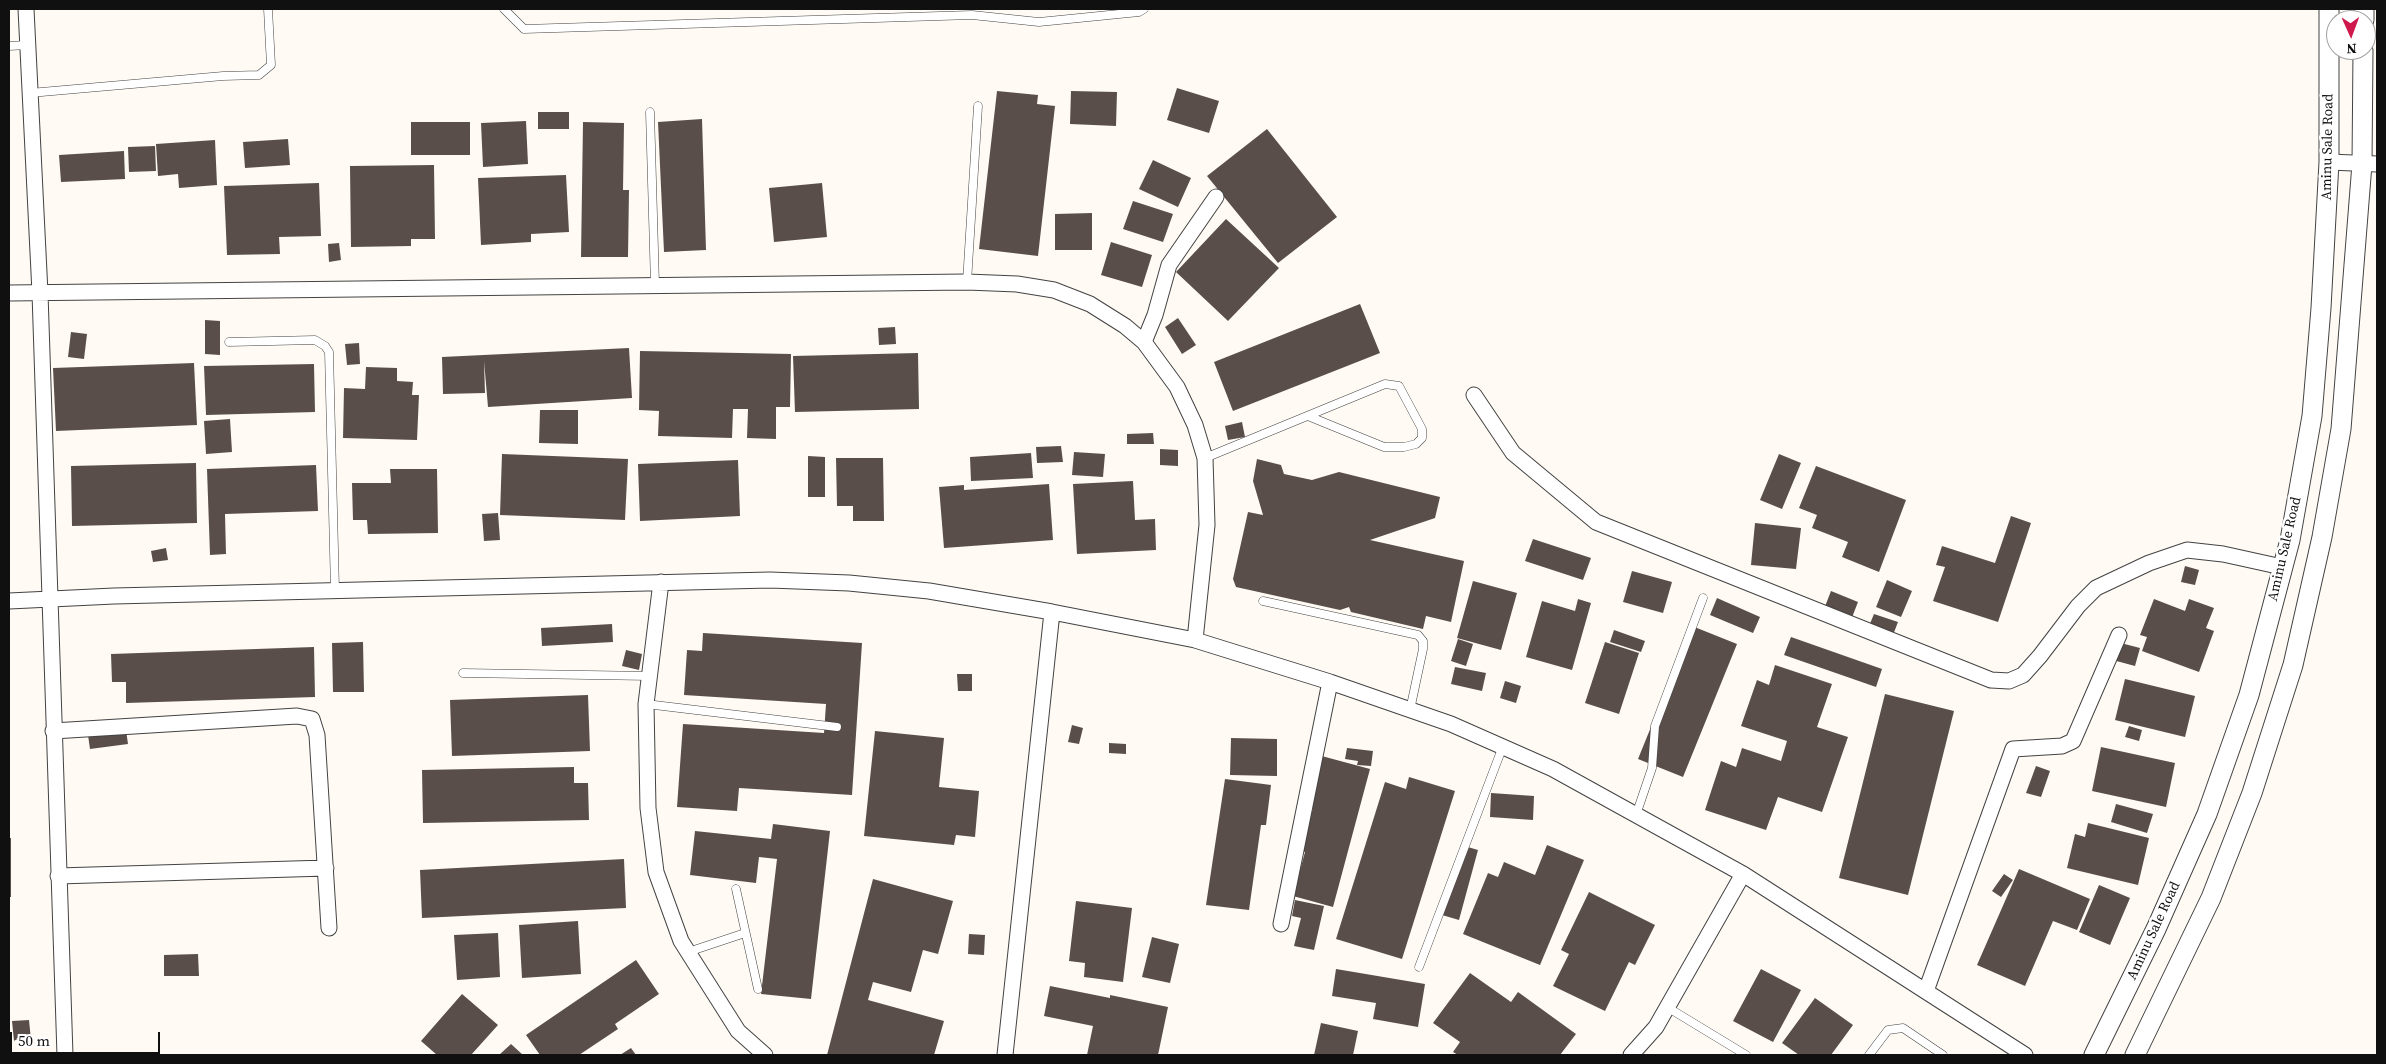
<!DOCTYPE html>
<html>
<head>
<meta charset="utf-8">
<style>
	body { margin:0 }
	#map { position:relative; width:2386px; height:1064px; overflow:hidden; background:#fffaf3; font-family:"Source Serif 4",serif }
	canvas { display:block }
	.frame { position:absolute; inset:0; border:10px solid #101010; pointer-events:none }
	.north { position:absolute; left:2326px; top:10px; width:50px; height:50px; box-sizing:border-box; background:#fff; border:1px solid #9f9f9f; border-radius:50%; rotate:178deg; font-size:14px; font-weight:700; line-height:20px; text-align:center; color:#101010 }
	.north::after { content:''; display:block; margin:auto; width:18px; height:22px; background:#cf194c; clip-path:polygon(50% 0,100% 100%,50% 72%,0 100%) }
	.scale { position:absolute; left:10px; top:1032px; width:150px; height:22px; box-sizing:border-box; border:2px solid #101010; border-top:0; padding-left:6px; font-size:15px; line-height:18px; white-space:nowrap; color:#101010; -webkit-text-stroke:4px #fff; paint-order:stroke }
</style>
</head>
<body>
<div id="map">
<canvas width="2386" height="1064"></canvas>
<div class="frame"></div>
<div class="north">N</div>
<div class="scale">50 m</div>
</div>
<script>
const ctx = document.querySelector('canvas').getContext('2d');
ctx.lineJoin = 'round';
function fillPath(path, color) { ctx.fillStyle = color; ctx.fill(path, 'evenodd'); }
const toPath = rows => new Path2D(rows.map(r => 'M' + r).join(''));
function trace(path, color, width, dash) { ctx.strokeStyle = color; ctx.lineWidth = width; ctx.lineCap = dash ? 'butt' : 'round'; ctx.setLineDash(dash || []); ctx.stroke(path); }
function label(font, color, halo, rows, align = 'center') {
  ctx.font = font + ' "Source Serif 4",serif'; ctx.lineWidth = 5; ctx.setLineDash([]); ctx.textBaseline = 'middle'; ctx.strokeStyle = halo; ctx.fillStyle = color; for (const [text, x, y, turn = 0] of rows) {
    ctx.save(); ctx.translate(x, y); ctx.rotate((+turn || 0) * Math.PI / 180); ctx.textAlign = isNaN(turn) ? turn : align; if (halo) ctx.strokeText(text, 0, 0); ctx.fillText(text, 0, 0); ctx.restore();
  }
}
fillPath(toPath([
	[1177,88,1219,101,1209,133,1167,120],
	[997,91,1038,95,1037,104,1055,106,1038,256,979,249],
	[1071,91,1117,92,1116,126,1070,124],
	[538,112,569,112,569,129,538,129],
	[702,119,706,250,664,252,658,122],
	[526,121,528,164,483,167,481,123],
	[411,122,470,122,470,155,411,155],
	[583,122,624,123,623,190,629,190,628,257,581,257],
	[1267,129,1337,217,1278,263,1207,176],
	[288,139,290,165,245,168,243,142],
	[215,140,217,185,179,188,178,174,158,176,156,144],
	[155,146,156,171,129,172,128,147],
	[124,151,125,179,61,182,59,155],
	[1153,160,1191,178,1178,207,1139,189],
	[434,165,435,239,411,239,411,246,351,247,350,166],
	[566,175,569,232,531,234,531,242,481,245,478,178],
	[319,183,321,236,279,237,280,254,227,255,224,186],
	[822,183,827,237,774,242,769,188],
	[1133,201,1173,214,1163,242,1123,229],
	[1092,213,1092,250,1055,250,1055,214],
	[1226,219,1279,268,1228,321,1176,272],
	[1111,242,1152,255,1142,287,1101,275],
	[339,243,341,260,329,262,328,244],
	[1360,304,1380,353,1233,411,1214,362],
	[1178,318,1196,345,1182,354,1165,327],
	[205,320,220,321,220,355,205,354],
	[895,327,896,344,879,345,878,328],
	[71,332,87,334,84,359,68,357],
	[359,343,360,364,347,365,345,344],
	[629,348,632,398,488,407,484,361,485,393,443,394,442,357],
	[640,351,791,354,790,407,776,407,776,439,747,438,748,409,733,409,732,438,658,436,659,411,639,410],
	[918,353,919,409,795,412,793,356],
	[194,363,197,425,56,431,53,368],
	[314,364,315,412,206,415,204,366],
	[366,367,397,368,397,381,413,382,412,395,419,395,417,440,343,438,344,388,365,389],
	[540,410,578,410,578,444,539,443],
	[230,419,232,452,206,454,204,421],
	[1242,422,1245,437,1228,440,1225,426],
	[1153,433,1154,444,1127,444,1127,434],
	[1061,446,1063,462,1037,463,1036,447],
	[1160,449,1178,450,1178,466,1160,465],
	[1074,452,1105,454,1103,477,1072,475],
	[1031,453,1033,478,971,481,970,457],
	[502,454,628,459,625,520,500,515],
	[1779,454,1801,463,1782,509,1760,500],
	[808,456,825,457,825,497,808,497],
	[836,458,883,458,884,521,853,521,853,506,837,506],
	[1257,459,1281,465,1284,474,1312,480,1339,472,1440,497,1435,518,1370,540,1464,561,1451,622,1426,616,1423,629,1351,612,1349,607,1340,610,1236,587,1233,579,1248,512,1263,515,1253,481],
	[738,460,740,516,640,521,638,464],
	[196,463,197,523,72,526,71,466],
	[316,465,318,511,225,514,226,554,210,555,207,469],
	[1816,466,1906,500,1879,572,1842,557,1848,542,1812,528,1817,515,1799,508],
	[390,469,437,469,438,533,368,534,367,520,353,520,352,483,391,483],
	[1133,481,1135,520,1155,519,1156,550,1077,554,1073,484],
	[1049,484,1053,540,944,548,939,487,964,485,964,490],
	[498,513,500,540,484,541,482,514],
	[2011,516,2031,523,1998,622,1933,601,1945,567,1936,565,1942,546,1995,563],
	[1755,523,1801,528,1796,569,1751,565],
	[1533,539,1591,558,1583,580,1525,561],
	[166,548,168,560,153,562,151,551],
	[2185,566,2199,570,2195,585,2181,582],
	[1632,571,1672,582,1663,613,1623,602],
	[1887,580,1912,591,1901,617,1876,607],
	[1473,581,1517,593,1501,650,1457,638],
	[1831,591,1858,602,1851,620,1824,609],
	[1717,598,1760,617,1753,633,1710,615],
	[1578,599,1591,603,1572,670,1526,657,1542,601,1575,611],
	[2154,599,2185,611,2189,599,2214,608,2206,628,2214,631,2199,672,2142,651,2147,637,2140,635],
	[1874,614,1898,622,1893,635,1869,626],
	[612,624,613,642,542,646,541,628],
	[1692,626,1737,644,1683,777,1638,759],
	[1614,630,1645,641,1641,652,1610,642],
	[703,633,862,643,852,795,739,788,737,811,677,807,683,724,824,733,826,704,684,695,687,650,702,651],
	[1791,637,1882,669,1876,687,1784,655],
	[1458,639,1473,644,1466,666,1451,661],
	[2113,641,2140,648,2135,666,2109,659],
	[363,642,364,692,333,692,332,643],
	[1605,642,1639,653,1619,714,1585,703],
	[314,647,315,697,126,703,126,682,112,682,111,654],
	[626,650,642,654,639,670,622,666],
	[1775,665,1832,684,1817,727,1848,737,1822,812,1778,797,1766,830,1705,810,1721,761,1736,767,1742,748,1781,761,1787,741,1741,726,1757,680,1769,685],
	[1455,667,1486,673,1482,691,1451,684],
	[957,674,972,674,972,691,958,691],
	[2125,679,2195,696,2185,737,2115,720],
	[1505,681,1521,686,1516,703,1500,698],
	[1885,694,1954,711,1908,895,1839,878],
	[588,695,590,751,452,756,450,700],
	[1072,725,1083,728,1079,744,1068,742],
	[2129,726,2142,730,2139,741,2125,737],
	[126,730,128,744,90,749,88,735],
	[875,731,944,738,939,787,979,791,975,837,956,835,954,845,864,836],
	[1231,738,1277,739,1277,776,1230,775],
	[1109,743,1126,744,1126,754,1109,753],
	[2101,747,2175,763,2166,807,2092,791],
	[1347,748,1373,751,1371,766,1357,765,1358,761,1345,759],
	[1318,755,1370,769,1333,907,1293,896,1305,852,1301,851,1313,808,1310,807],
	[2036,766,2050,771,2041,797,2026,793],
	[574,767,574,783,588,783,589,820,423,823,422,770],
	[1409,777,1455,791,1402,959,1336,939,1385,782,1406,789],
	[1225,779,1271,785,1266,825,1261,825,1249,910,1206,905],
	[1491,793,1534,796,1533,820,1490,817],
	[2116,804,2153,814,2147,833,2111,822],
	[2088,823,2149,838,2138,885,2067,868,2075,834,2085,837],
	[773,824,830,831,811,999,761,994,777,859,759,857,756,883,690,875,695,831,771,839],
	[9,838,11,838,11,897,9,897],
	[1461,845,1478,850,1459,920,1442,915],
	[1547,845,1584,860,1540,965,1463,934,1488,873,1498,877,1504,862,1535,875],
	[624,859,626,908,422,918,420,870],
	[2019,869,2090,899,2077,930,2053,921,2025,986,1977,965],
	[2004,874,2013,880,2001,897,1992,891],
	[873,879,953,901,938,954,923,950,911,992,873,982,868,1000,944,1021,934,1055,827,1055],
	[2099,885,2130,898,2110,945,2079,932],
	[1589,892,1655,925,1635,965,1629,962,1605,1011,1553,986,1569,954,1561,950],
	[1295,900,1324,906,1314,950,1294,946,1301,918,1292,916],
	[1076,901,1132,908,1123,982,1084,977,1085,963,1069,961],
	[578,921,581,974,522,978,519,925],
	[498,933,500,977,457,980,454,935],
	[969,934,985,935,984,955,968,954],
	[1152,937,1179,944,1170,983,1142,977],
	[198,954,199,976,164,976,164,955],
	[636,960,659,994,615,1024,618,1029,579,1055,540,1055,526,1035],
	[1336,969,1425,984,1418,1027,1373,1019,1376,1003,1332,996],
	[1761,969,1801,990,1773,1042,1733,1021],
	[1470,973,1511,1002,1518,992,1576,1034,1560,1055,1458,1055,1453,1052,1460,1042,1433,1023],
	[1050,986,1110,998,1110,995,1168,1007,1158,1055,1087,1055,1093,1026,1044,1016],
	[462,994,498,1025,471,1055,437,1055,421,1041],
	[1815,998,1853,1025,1831,1055,1799,1055,1782,1043],
	[29,1020,31,1040,14,1041,12,1021],
	[1321,1023,1358,1031,1353,1055,1314,1055],
	[511,1044,523,1055,499,1055],
	[631,1048,636,1055,620,1055]
]), '#5a4e4b');
const service = toPath([
	[504,9,524,29,972,15,1039,22,1139,12,1144,9],
	[9,46,27,45],
	[30,93,223,76,259,75,271,65,268,9],
	[650,112,655,285],
	[967,282,978,106],
	[229,342,315,340,325,346,329,352,335,590],
	[1205,458,1385,384,1399,386,1422,429,1422,438,1416,444,1404,447,1384,447,1308,416],
	[1263,601,1418,635,1423,641,1423,649,1410,710],
	[463,673,650,676],
	[646,704,837,727],
	[1636,815,1652,768,1655,726,1703,598],
	[736,889,758,989],
	[688,952,745,933],
	[1419,967,1503,746],
	[1667,1007,1746,1055],
	[1869,1055,1888,1030,1903,1028,1943,1055]
]);
const minor = toPath([
	[26,9,40,293,65,1055],
	[2329,162,2377,164],
	[9,293,967,282,1017,284,1054,290,1090,304,1125,326,1144,342,1177,387,1195,425,1205,458,1207,525,1195,640],
	[1144,342,1155,315,1169,265,1216,197],
	[1474,395,1513,453,1596,522,1991,680,2009,681,2023,675,2040,656,2078,606,2096,588,2149,563,2187,550,2223,554,2282,567],
	[661,582,646,704,648,808,656,872,681,941,738,1031,765,1055],
	[9,601,114,596,770,580,849,583,929,591,1052,612,1195,640,1330,682,1451,724,1553,769,1743,874,2025,1055],
	[53,731,297,716,312,719,317,735,329,928],
	[58,876,326,868],
	[1281,924,1330,682],
	[1926,991,2013,749,2062,746,2073,741,2119,635],
	[1005,1055,1052,612],
	[1631,1055,1656,1027,1743,874]
]);
const tertiary = toPath([
	[2364,20,2364,9],
	[2094,1055,2156,929,2207,814,2249,695,2290,540,2312,416,2321,308,2329,162,2329,9],
	[2135,1055,2211,898,2252,793,2293,665,2322,537,2341,429,2362,164,2363,50]
]);
trace(service, '#434343', 9);
trace(minor, '#434343', 17);
trace(tertiary, '#434343', 21);
trace(service, '#fff', 8);
trace(minor, '#fff', 15);
trace(tertiary, '#fff', 19);
label('14px', '#101010', '#fff', [
	["Aminu Sale Road",2328,147,-89],
	["Aminu Sale Road",2285,549,-77],
	["Aminu Sale Road",2154,931,-65]
]);
</script>
</body>
</html>
